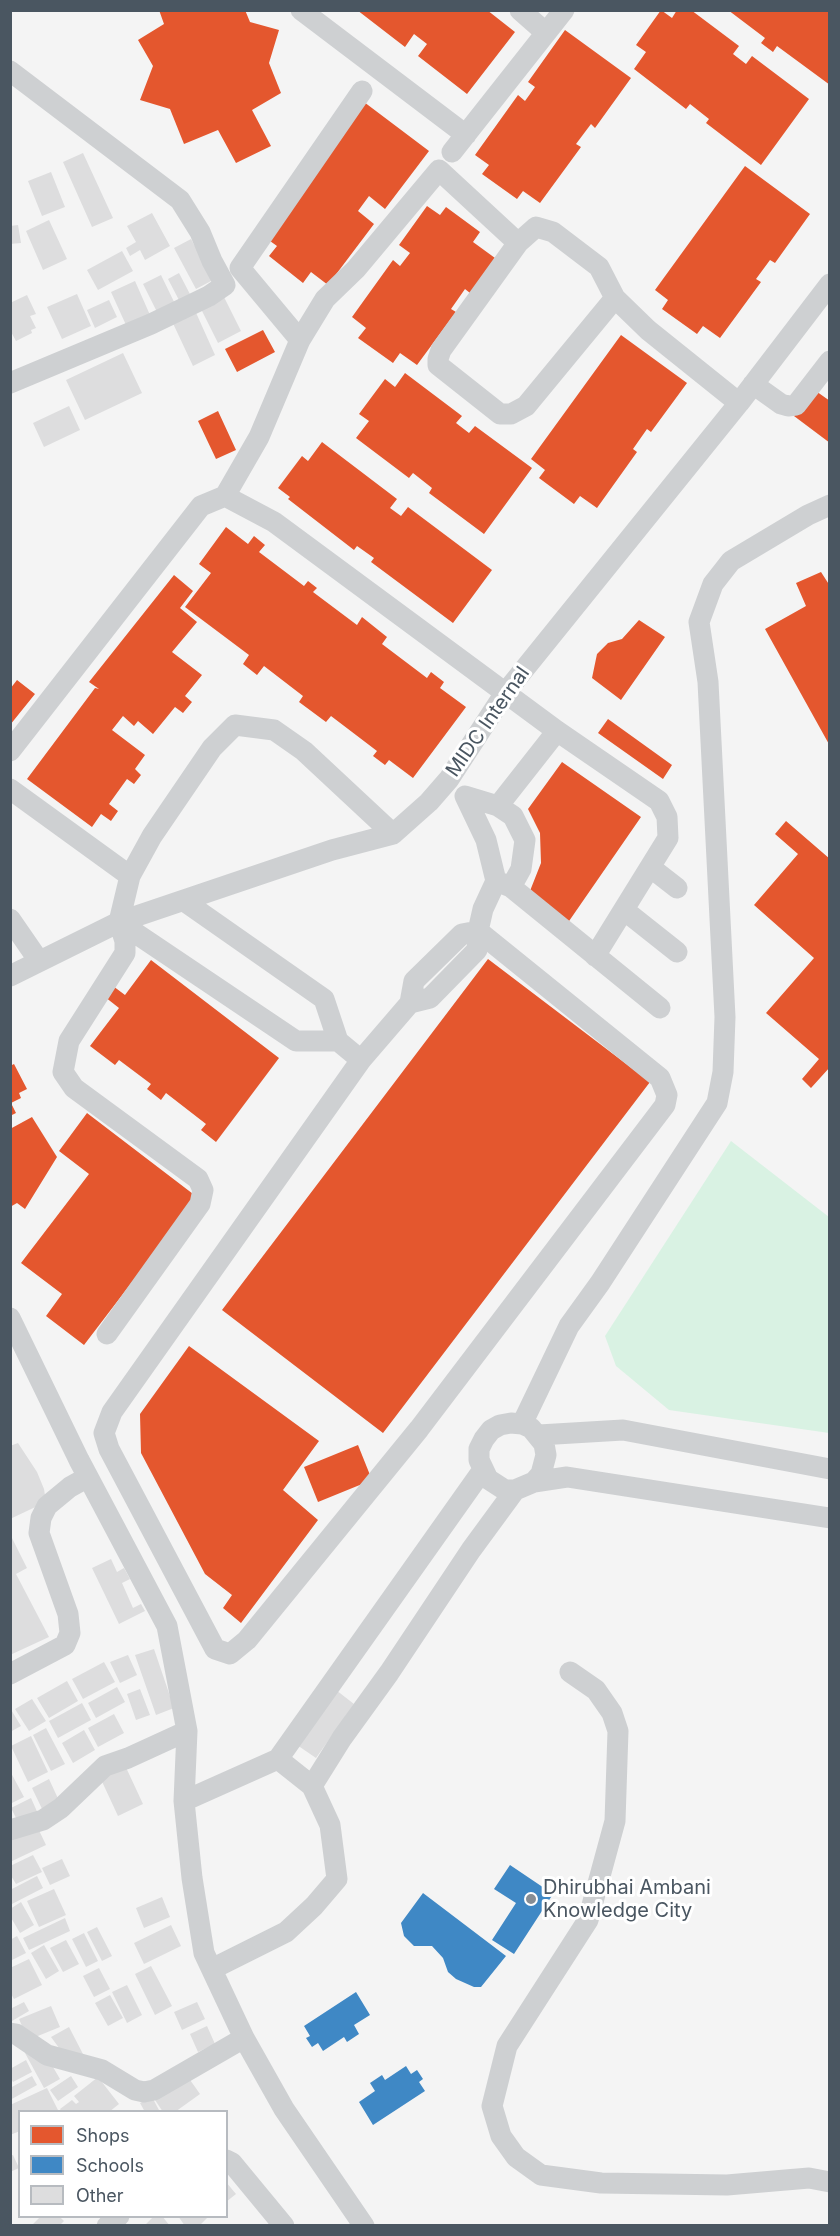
<!DOCTYPE html>
<html>
<head>
<meta charset="utf-8">
<style>
	body { margin:0 }
	#map { position:relative; width:840px; height:2236px; overflow:hidden; background:#f4f4f4; font-family:Inter,sans-serif }
	canvas { display:block }
	.frame { position:absolute; inset:0; border:12px solid #4a5661; pointer-events:none }
	.legend { position:absolute; left:18px; top:2110px; width:210px; height:108px; box-sizing:border-box; background:#fff; border:2px solid #b7bbc0; margin:0; padding:8px 10px; list-style:none; font-size:18px; color:#4a5661 }
	.legend li { display:flex; align-items:center; gap:12px; height:30px }
	.legend b { width:30px; border:2px solid #b7bbc0 }
</style>
</head>
<body>
<div id="map">
<canvas width="840" height="2236"></canvas>
<div class="frame"></div>
<ul class="legend">
<li><b style="height:16px;background:#e4572e"></b>Shops</li>
<li><b style="height:16px;background:#3f88c5"></b>Schools</li>
<li><b style="height:16px;background:#ddddde"></b>Other</li>
</ul>
</div>
<script>
const ctx = document.querySelector('canvas').getContext('2d');
ctx.lineJoin = 'round';
function fillPath(path, color) { ctx.fillStyle = color; ctx.fill(path, 'evenodd'); }
const toPath = rows => new Path2D(rows.map(r => 'M' + r).join(''));
function trace(path, color, width, dash) { ctx.strokeStyle = color; ctx.lineWidth = width; ctx.lineCap = dash ? 'butt' : 'round'; ctx.setLineDash(dash || []); ctx.stroke(path); }
function label(font, color, halo, rows, align = 'center') {
  ctx.font = font + ' Inter,sans-serif'; ctx.lineWidth = 6; ctx.setLineDash([]); ctx.textBaseline = 'middle'; ctx.strokeStyle = halo; ctx.fillStyle = color; for (const [text, x, y, turn = 0] of rows) {
    ctx.save(); ctx.translate(x, y); ctx.rotate((+turn || 0) * Math.PI / 180); ctx.textAlign = isNaN(turn) ? turn : align; if (halo) ctx.strokeText(text, 0, 0); ctx.fillText(text, 0, 0); ctx.restore();
  }
}
fillPath(toPath([
	[731,1141,829,1217,829,1433,669,1410,616,1366,605,1336]
]), '#d9f2e3');
fillPath(toPath([
	[159,10,245,10,250,22,279,30,269,63,281,93,252,110,271,146,236,163,218,130,184,144,170,109,140,100,153,66,138,40,164,24],
	[357,10,487,10,515,32,467,94,418,56,427,44,414,34,405,47],
	[661,10,672,18,677,10,691,10,739,46,733,54,746,64,752,56,809,99,761,165,706,123,709,119,690,104,686,109,634,69,646,52,636,45],
	[728,10,830,10,830,85,777,46,773,52,761,43,765,38],
	[565,30,631,78,595,128,591,124,576,144,581,147,540,203,523,191,517,199,482,174,489,165,475,155,518,95,525,101,535,87,528,82],
	[364,102,429,151,385,209,369,196,358,211,374,224,328,285,311,272,303,283,269,256,277,246,263,236],
	[745,166,810,214,775,263,770,260,756,279,761,282,720,338,703,326,697,334,662,309,668,300,655,290],
	[427,206,440,215,446,207,480,232,473,242,495,258,470,293,465,289,451,309,456,312,417,365,400,353,393,363,358,338,366,328,352,317,393,260,400,266,410,253,399,245],
	[263,330,275,352,237,372,225,349],
	[621,335,687,383,651,432,647,429,633,449,637,452,597,508,580,496,574,504,539,478,545,470,531,459],
	[405,373,462,416,456,423,469,433,475,426,532,468,484,534,429,493,432,488,413,473,409,478,356,438,369,421,359,414,385,379,395,387],
	[813,389,830,401,830,443,794,416],
	[218,411,236,450,216,459,198,421],
	[322,442,397,499,390,508,401,516,408,507,492,570,453,623,371,562,374,558,357,546,354,550,288,499,290,497,278,488,302,456,308,461],
	[226,527,248,544,254,536,265,545,259,552,304,586,308,581,317,588,313,592,357,625,362,617,387,637,382,644,427,678,431,672,444,682,440,688,466,707,413,778,389,760,385,765,373,756,377,751,331,716,326,722,299,702,303,696,264,666,257,675,243,664,249,655,185,607,211,573,199,564],
	[821,572,830,586,830,746,765,629,806,606,796,583],
	[174,575,193,591,180,608,197,622,172,652,202,675,185,696,192,702,183,713,175,707,153,734,138,721,134,726,123,716,112,730,145,755,135,769,141,775,134,784,127,779,109,804,118,811,111,821,101,814,92,827,27,779,95,688,99,689,89,682],
	[639,620,665,637,621,700,592,678,597,654,608,643,622,639],
	[17,680,35,694,10,725,10,689],
	[608,719,672,765,663,779,598,733],
	[562,762,641,817,567,924,528,896,541,863,540,833,528,809],
	[786,821,830,859,830,1067,811,1088,802,1079,819,1059,766,1013,814,958,754,905,798,854,775,834],
	[488,959,650,1082,383,1433,222,1310],
	[151,960,279,1058,216,1142,201,1130,206,1124,166,1093,161,1100,147,1089,151,1084,119,1060,115,1065,90,1046,119,1008,105,997,113,986,125,995],
	[14,1064,27,1089,19,1093,21,1098,11,1103,16,1113,10,1116,10,1066],
	[87,1113,197,1197,84,1345,46,1316,62,1294,21,1263,89,1174,59,1151],
	[32,1117,57,1157,25,1209,17,1203,10,1207,10,1129],
	[189,1346,319,1441,283,1490,318,1520,241,1623,223,1608,232,1595,205,1574,141,1453,140,1414],
	[358,1445,372,1480,318,1502,304,1467]
]), '#e4572e');
fillPath(toPath([
	[510,1865,553,1894,514,1954,492,1940,516,1903,494,1889],
	[423,1893,506,1956,481,1987,474,1987,456,1979,448,1972,443,1958,432,1946,414,1946,404,1936,401,1923],
	[356,1992,370,2015,354,2025,359,2034,347,2042,344,2037,323,2051,318,2043,312,2047,306,2038,310,2036,304,2026],
	[406,2066,411,2074,417,2070,423,2079,419,2082,425,2091,373,2125,359,2102,375,2091,370,2083,382,2075,385,2080]
]), '#3f88c5');
fillPath(toPath([
	[83,153,113,218,92,227,63,162],
	[51,172,65,207,42,216,28,181],
	[152,213,170,246,145,260,140,250,130,256,126,248,136,242,127,226],
	[49,220,67,259,43,270,26,231],
	[18,225,21,243,10,244,10,226],
	[191,239,213,280,196,289,174,248],
	[122,251,133,271,98,290,87,270],
	[179,273,192,298,181,304,168,279],
	[161,275,178,310,160,318,143,284],
	[135,281,150,315,126,325,111,292],
	[77,294,91,326,62,339,47,307],
	[27,295,36,314,30,316,36,328,31,330,32,333,16,341,10,330,10,303],
	[223,295,241,331,218,343,200,307],
	[109,300,117,317,95,328,87,310],
	[193,306,215,355,193,366,170,317],
	[123,353,142,393,85,420,66,380],
	[69,406,80,430,44,447,33,423],
	[18,1443,37,1472,44,1489,46,1502,10,1519,10,1446],
	[10,1534,27,1568,16,1574,49,1637,10,1655],
	[111,1559,117,1572,124,1568,130,1579,122,1583,133,1608,141,1604,145,1611,119,1624,92,1568],
	[154,1649,174,1708,156,1715,135,1655],
	[128,1655,137,1675,120,1683,110,1662],
	[104,1662,115,1682,83,1699,72,1679],
	[67,1681,78,1701,49,1718,37,1698],
	[117,1687,125,1702,96,1718,88,1703],
	[140,1689,150,1715,136,1720,127,1694],
	[336,1690,354,1704,316,1758,297,1745],
	[32,1699,46,1721,29,1731,15,1709],
	[82,1703,91,1720,58,1738,49,1721],
	[10,1708,21,1726,10,1732],
	[114,1714,124,1733,98,1747,88,1728],
	[46,1728,65,1764,51,1771,33,1735],
	[84,1730,95,1750,73,1763,62,1743],
	[31,1736,48,1772,28,1782,11,1746],
	[123,1761,143,1804,118,1816,98,1773],
	[10,1771,24,1797,10,1804],
	[49,1779,61,1805,44,1813,32,1788],
	[31,1798,39,1816,20,1826,11,1808],
	[36,1824,46,1845,10,1862,10,1836],
	[33,1855,42,1872,16,1884,10,1874,10,1866],
	[62,1859,70,1876,50,1885,42,1868],
	[37,1876,43,1888,10,1905,10,1890],
	[54,1889,66,1915,39,1927,27,1901],
	[162,1897,170,1917,144,1928,136,1908],
	[21,1902,34,1925,20,1933,10,1916,10,1909],
	[65,1918,70,1931,29,1950,23,1938],
	[171,1925,181,1946,144,1964,134,1943],
	[97,1927,112,1956,102,1961,87,1932],
	[84,1933,98,1961,86,1967,72,1939],
	[17,1936,26,1953,10,1961,10,1940],
	[66,1940,79,1964,63,1972,50,1948],
	[44,1945,59,1971,46,1979,31,1953],
	[29,1959,42,1985,14,1999,10,1992,10,1968],
	[151,1966,172,2006,155,2015,135,1974],
	[99,1968,110,1989,94,1997,83,1976],
	[127,1985,142,2015,127,2023,112,1992],
	[110,1995,123,2018,108,2026,95,2003],
	[24,2002,29,2011,12,2021,10,2009],
	[197,2002,205,2019,182,2030,174,2012],
	[51,2006,60,2027,28,2040,19,2019],
	[207,2026,215,2044,198,2052,190,2034],
	[69,2027,84,2056,65,2056,51,2037],
	[25,2053,29,2053,53,2067,60,2079,44,2088],
	[26,2060,32,2072,13,2082,10,2077,10,2069],
	[32,2076,37,2085,10,2100,10,2088],
	[71,2076,78,2087,58,2101,50,2090],
	[98,2077,119,2104,109,2112,62,2112,60,2109,72,2100,76,2104,79,2102,74,2096],
	[188,2077,200,2094,175,2112,163,2112,155,2100],
	[47,2088,59,2112,20,2112,20,2131,10,2135,10,2105],
	[152,2097,160,2112,145,2112,140,2103],
	[13,2155,19,2168,10,2172,10,2156],
	[226,2182,236,2194,226,2202],
	[41,2216,59,2216,64,2221,59,2226,31,2226],
	[154,2216,162,2216,170,2226,144,2226],
	[178,2216,209,2216,199,2226,185,2226]
]), '#ddddde');
trace(toPath([
	[301,10,466,135],
	[520,10,545,32],
	[10,71,180,200,200,232,212,261,225,285,209,296,151,324,10,383],
	[452,152,564,10],
	[518,243,441,350,438,359,438,365,500,414,511,414,526,406,615,298],
	[300,340,240,268,362,91],
	[753,384,781,404,788,406,796,405,830,361],
	[225,496,259,437,300,340,325,299,356,269,439,170,518,243,536,227,553,232,599,267,615,298,648,330,739,403],
	[10,751,201,506,225,496,274,522,557,731,659,801,667,817,668,838,595,956],
	[10,789,130,876],
	[498,806,557,731],
	[650,867,677,888],
	[511,887,521,869,525,840,513,816,498,806,465,796,486,840,496,881,511,887,660,1008],
	[184,901,324,999,338,1041,361,1060],
	[624,910,677,952],
	[10,919,39,961],
	[119,922,296,1041,338,1041],
	[10,976,119,922,332,850,393,834,429,802,449,779,505,693,739,403,830,284],
	[410,1003,430,998,477,950,478,931,462,934,414,981,410,1003,361,1060,112,1412,104,1433,109,1449,215,1649,230,1654,247,1640,419,1429,665,1105,667,1095,660,1078,478,931,483,909,496,881],
	[10,1318,79,1460,167,1626,187,1731,184,1801,192,1878,204,1953,244,2038,284,2109,364,2226],
	[107,1334,200,1204,203,1190,198,1179,74,1088,63,1072,69,1041,125,953,125,941,119,922,130,876,152,836,212,748,235,725,274,730,304,751,393,834],
	[522,1424,569,1326,600,1283,717,1103,723,1072,725,1017,708,682,699,622,713,584,731,561,808,515,830,505],
	[539,1435,623,1430,830,1469],
	[534,1482,567,1477,830,1518],
	[570,1672,596,1690,612,1713,618,1731,615,1821,588,1920,507,2046,492,2106,501,2136,516,2157,541,2175,601,2183,727,2185,809,2178,830,2182],
	[10,1674,65,1645,70,1633,68,1614,39,1533,41,1518,47,1506,70,1487,88,1477],
	[278,1759,312,1786],
	[184,1801,278,1759,482,1471],
	[10,1830,43,1820,61,1808,105,1766,128,1758,187,1731],
	[212,1969,286,1932,314,1906,337,1879,330,1825,312,1786,342,1738,389,1673,471,1550,515,1490,534,1482,541,1474,546,1455,544,1444,531,1428,522,1424,511,1423,500,1425,491,1430,484,1439,479,1449,479,1460,488,1479,505,1490,515,1490],
	[10,2033,16,2034,47,2055,102,2070,135,2090,144,2092,154,2090,244,2038],
	[226,2160,232,2163,284,2226],
	[107,2226,119,2216]
]), '#ced0d2', 21);
for (const [x, y, r, color] of [
	[531,1899,6,"#868d94"]
]) { const dot = new Path2D(); dot.arc(x, y, r, 0, 2 * Math.PI); ctx.fillStyle = color; ctx.fill(dot); trace(dot, '#fff', 2); }
label('20px', '#4a5661', '#fff', [
	["MIDC Internal",488,722,-55]
]);
label('20px', '#4a5661', '#fff', [
	["Dhirubhai Ambani",543,1888],
	["Knowledge City",543,1911]
], 'left');
</script>
</body>
</html>
